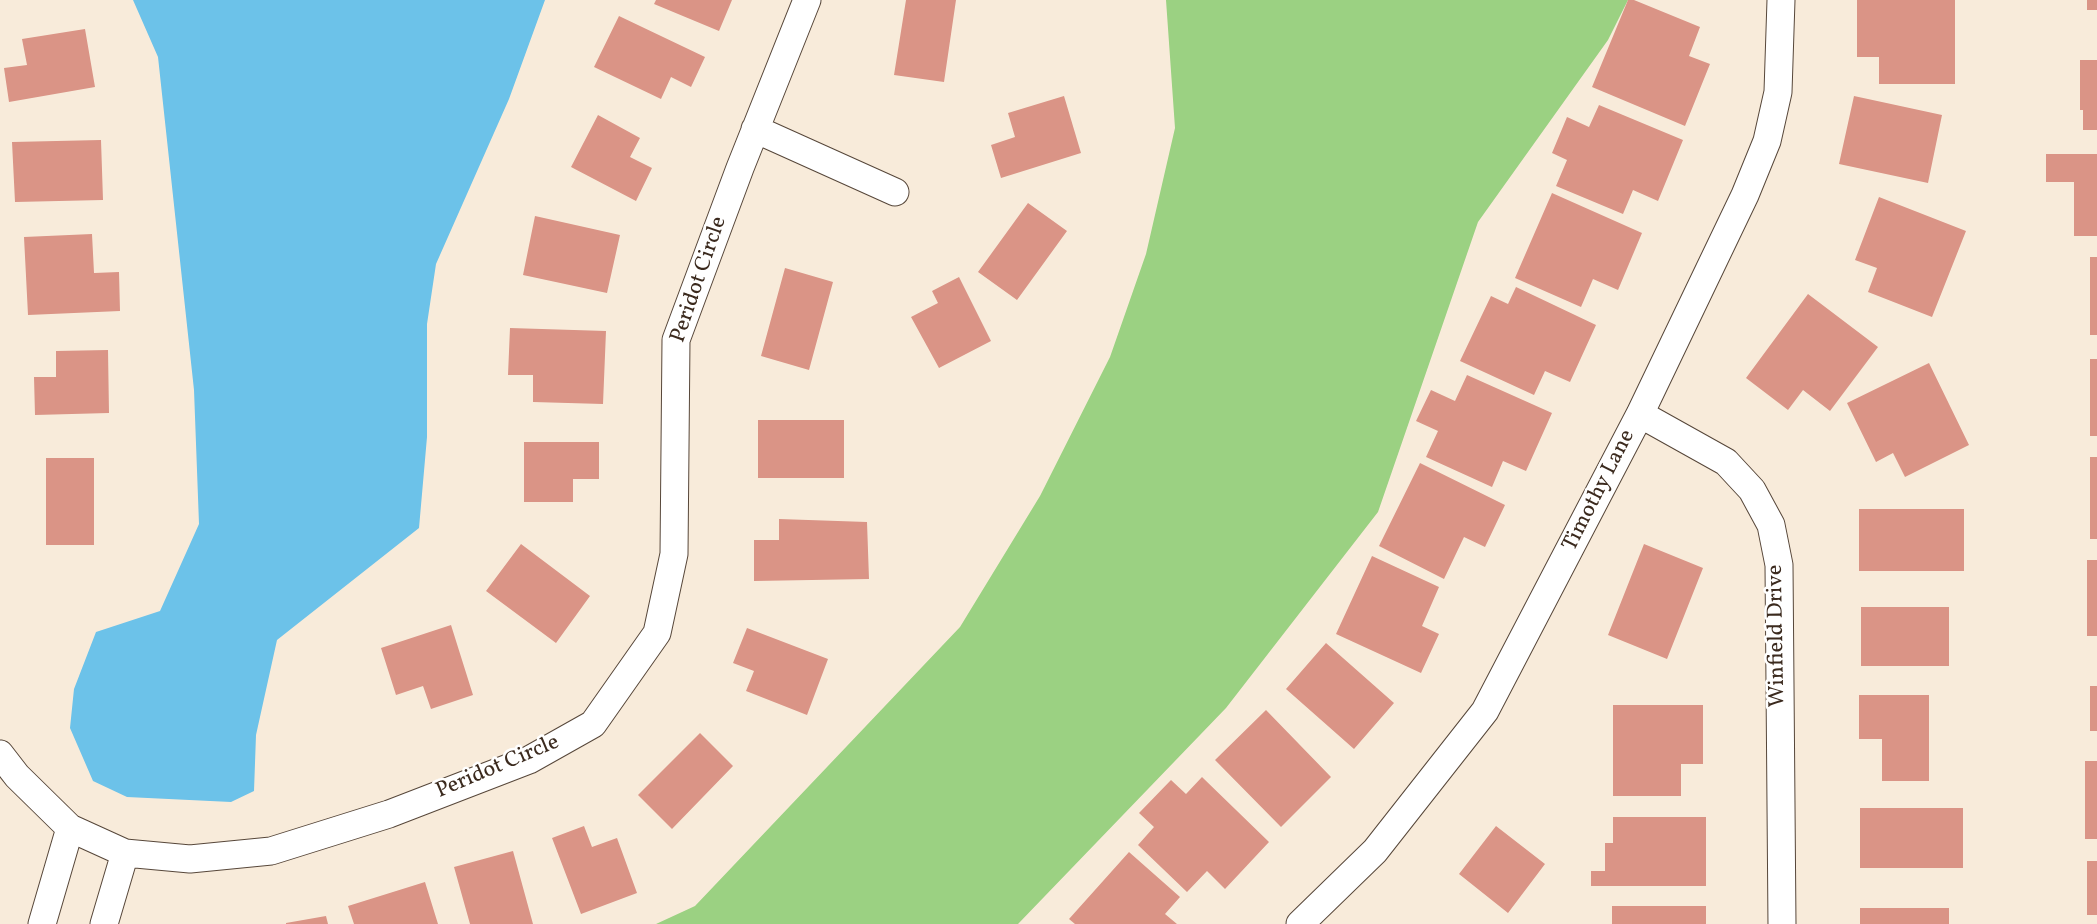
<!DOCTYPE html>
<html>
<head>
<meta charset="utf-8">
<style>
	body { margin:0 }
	canvas { display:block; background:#f8ebda }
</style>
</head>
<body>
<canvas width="2097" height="924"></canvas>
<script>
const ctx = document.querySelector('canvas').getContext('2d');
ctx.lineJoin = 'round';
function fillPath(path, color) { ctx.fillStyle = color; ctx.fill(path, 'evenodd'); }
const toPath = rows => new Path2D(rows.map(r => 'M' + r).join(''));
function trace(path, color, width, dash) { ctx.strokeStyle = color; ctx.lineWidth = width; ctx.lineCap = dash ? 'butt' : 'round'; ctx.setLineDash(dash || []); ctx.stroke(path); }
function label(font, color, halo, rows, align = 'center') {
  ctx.font = font + ' Vollkorn,serif'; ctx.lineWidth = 5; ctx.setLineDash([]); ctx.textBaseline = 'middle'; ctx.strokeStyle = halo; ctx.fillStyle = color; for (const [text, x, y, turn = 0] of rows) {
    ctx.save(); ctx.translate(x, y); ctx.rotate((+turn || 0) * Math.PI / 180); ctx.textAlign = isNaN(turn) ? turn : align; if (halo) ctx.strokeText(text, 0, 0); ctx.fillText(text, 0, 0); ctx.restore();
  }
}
fillPath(toPath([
	[1166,0,1628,0,1608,40,1478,222,1378,512,1226,708,1018,924,656,924,695,906,960,627,1040,496,1110,357,1146,254,1175,128]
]), '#9bd182');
fillPath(toPath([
	[133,0,545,0,509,99,436,264,427,324,427,437,419,528,277,640,256,735,254,791,231,802,127,797,93,781,70,728,74,689,96,632,160,611,199,524,194,390,158,57]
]), '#6cc2e9');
fillPath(toPath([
	[656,0,732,0,719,31,654,4],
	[906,0,956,0,944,82,894,75],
	[1628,0,1634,0,1700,27,1689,56,1710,64,1685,126,1592,87],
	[1857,0,1955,0,1955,84,1879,84,1879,57,1857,57],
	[2087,0,2097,0,2097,10,2087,10],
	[619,16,705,57,691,87,671,77,661,99,594,67],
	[85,29,95,87,9,102,4,68,27,65,22,39],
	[2080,60,2097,60,2097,130,2083,130,2083,110,2080,110],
	[1064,96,1081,153,1001,178,991,145,1015,137,1008,113],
	[1854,96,1942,115,1928,183,1839,164],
	[1599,105,1683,140,1658,201,1633,190,1623,214,1556,186,1567,160,1552,153,1567,117,1589,127],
	[598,115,640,138,630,157,652,168,636,201,571,167],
	[101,140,103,200,15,202,12,142],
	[2046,154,2097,154,2097,236,2074,236,2074,182,2046,182],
	[1552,193,1642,233,1618,290,1593,279,1581,307,1515,278],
	[1879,197,1966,231,1932,317,1868,292,1877,268,1855,260],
	[1028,203,1067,231,1017,300,978,272],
	[535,216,620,235,607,293,523,275],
	[92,234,94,273,119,272,120,311,28,315,24,237],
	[2090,257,2097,257,2097,335,2090,335],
	[785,268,833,282,809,370,761,356],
	[959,277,991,341,939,368,911,317,938,303,932,291],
	[1516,287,1596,325,1570,382,1545,371,1534,395,1460,361,1491,296,1508,304],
	[1808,294,1878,347,1830,411,1803,390,1788,410,1746,378],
	[510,328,606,331,603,404,533,402,533,375,508,375],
	[108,350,109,413,35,415,34,377,56,377,56,351],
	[2090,359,2097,359,2097,436,2090,436],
	[1929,363,1969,445,1905,477,1893,453,1876,462,1847,403],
	[1467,375,1552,413,1526,471,1503,461,1492,487,1426,457,1438,431,1416,421,1431,390,1455,401],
	[758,420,844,420,844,478,758,478],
	[524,442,599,442,599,479,573,479,573,502,524,502],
	[2090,457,2097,457,2097,539,2090,539],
	[46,458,94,458,94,545,46,545],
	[1420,463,1505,505,1485,547,1464,537,1444,579,1379,546],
	[1859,509,1964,509,1964,571,1859,571],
	[779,519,867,522,869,579,754,581,754,540,779,540],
	[521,544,590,596,556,643,486,591],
	[1644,544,1703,568,1667,659,1608,635],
	[1372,556,1439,587,1422,626,1439,634,1421,673,1336,634],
	[2087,560,2097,560,2097,636,2087,636],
	[1861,607,1949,607,1949,666,1861,666],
	[451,625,473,695,431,709,423,686,396,695,381,648],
	[747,628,828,659,807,715,746,691,754,671,733,663],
	[1326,643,1394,703,1354,749,1286,689],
	[2090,686,2097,686,2097,731,2090,731],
	[1859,695,1929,695,1929,781,1882,781,1882,739,1859,739],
	[1613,705,1703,705,1703,764,1681,764,1681,796,1613,796],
	[1266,710,1331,777,1281,827,1215,760],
	[700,733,733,766,672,829,638,795],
	[2085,761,2097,761,2097,839,2085,839],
	[1202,777,1269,842,1225,889,1207,871,1187,892,1138,845,1154,827,1139,813,1171,780,1186,794],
	[1860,808,1963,808,1963,868,1860,868],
	[1613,817,1706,817,1706,886,1591,886,1591,871,1605,871,1605,843,1613,843],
	[584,826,592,847,617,838,637,893,581,914,552,838],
	[1496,826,1545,864,1508,913,1459,874],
	[513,851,533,924,470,924,454,867],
	[1129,852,1180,897,1165,914,1177,924,1075,924,1069,919],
	[2087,861,2097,861,2097,915,2087,915],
	[425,882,438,924,354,924,348,906],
	[1612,906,1706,906,1706,924,1612,924],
	[1860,908,1949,908,1949,924,1860,924],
	[326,916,328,924,286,924,286,923]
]), '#da9486');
const minor = toPath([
	[755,129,895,192],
	[1640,414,1726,462,1752,490,1771,525,1779,565,1782,924],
	[0,754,17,776,70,828,125,853,190,859,271,851,389,814,529,760,593,724,657,633,674,554,676,340,740,168,807,0],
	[42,924,70,828],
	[104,924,125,853],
	[1300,924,1375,851,1485,711,1640,414,1745,195,1767,141,1778,92,1781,0]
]);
trace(minor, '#57473a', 29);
trace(minor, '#fff', 27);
label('22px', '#3b2a1e', '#fff', [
	["Peridot Circle",700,280,-71],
	["Timothy Lane",1600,491,-63],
	["Winfield Drive",1778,636,-91],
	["Peridot Circle",498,768,-23]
]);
</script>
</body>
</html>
